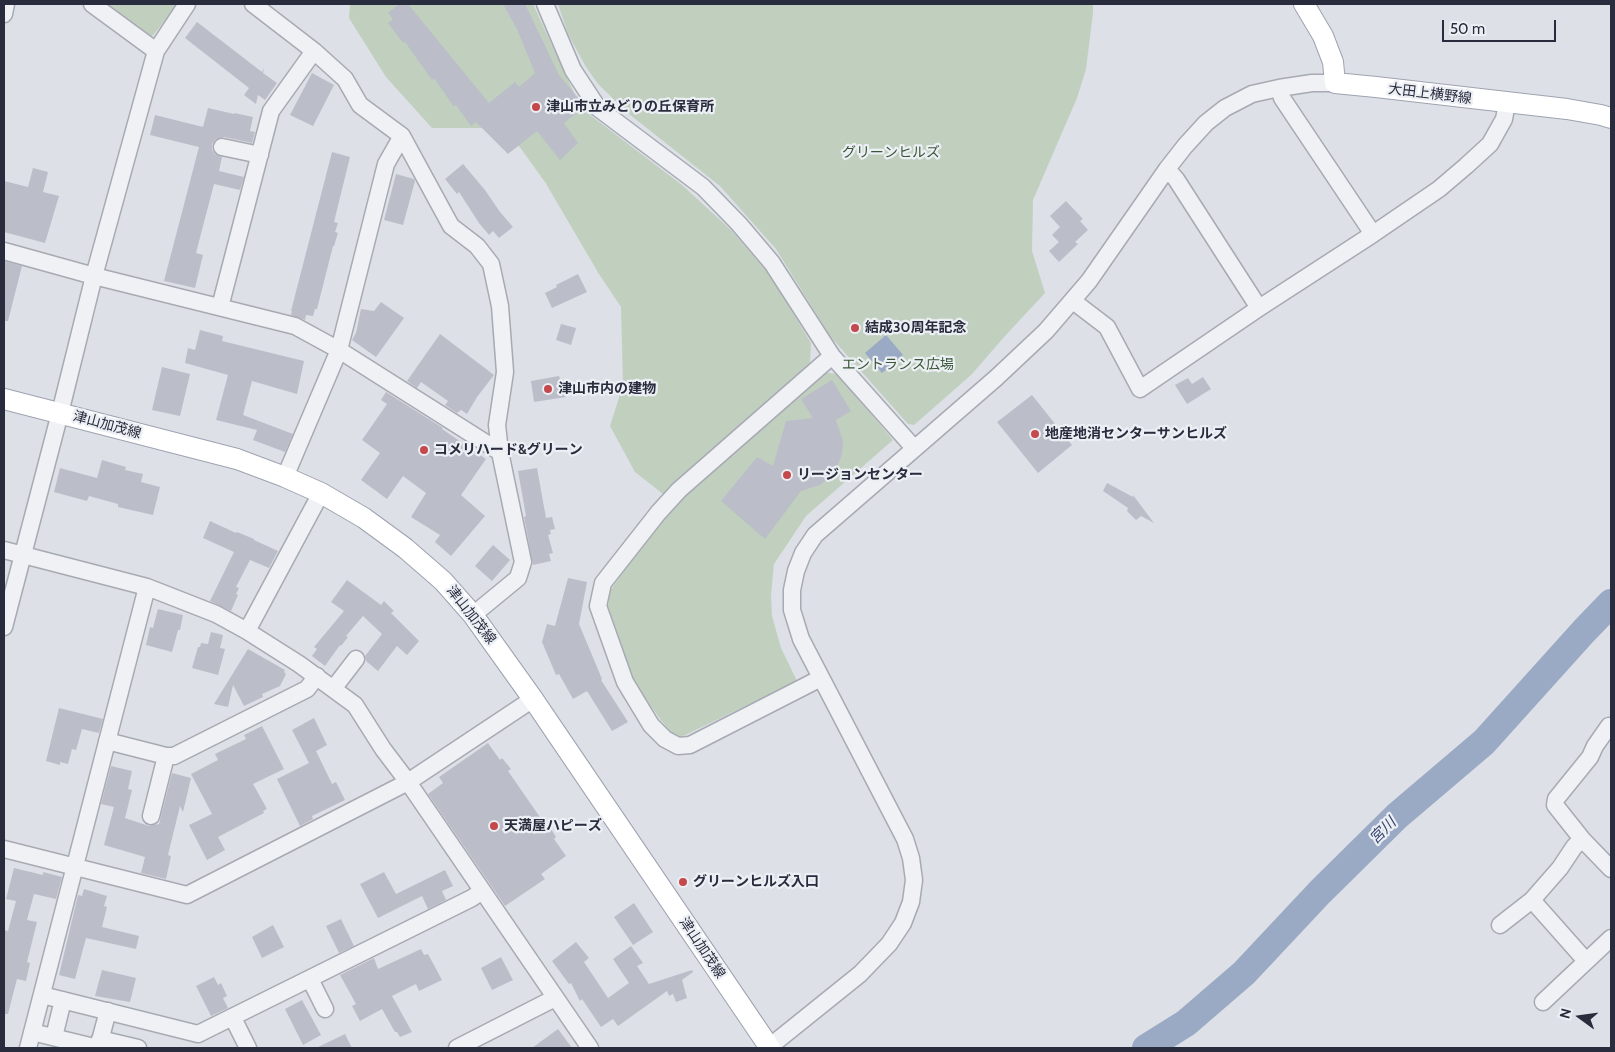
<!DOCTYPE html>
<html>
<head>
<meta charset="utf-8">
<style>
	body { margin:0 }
	#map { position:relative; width:1615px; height:1052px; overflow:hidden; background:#dde0e6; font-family:Cabin,sans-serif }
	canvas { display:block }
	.frame { position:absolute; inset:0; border:5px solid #282c3c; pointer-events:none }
	.north { position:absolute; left:1555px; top:992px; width:50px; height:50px; -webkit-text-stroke:4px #eceff4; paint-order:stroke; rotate:284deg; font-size:14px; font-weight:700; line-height:20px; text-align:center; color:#282c3c }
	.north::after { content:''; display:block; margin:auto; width:18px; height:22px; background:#282c3c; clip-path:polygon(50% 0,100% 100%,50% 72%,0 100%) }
	.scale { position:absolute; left:1442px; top:20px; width:114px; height:22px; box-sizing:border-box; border:2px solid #282c3c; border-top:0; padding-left:6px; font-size:15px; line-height:18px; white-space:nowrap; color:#282c3c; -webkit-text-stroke:4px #eceff4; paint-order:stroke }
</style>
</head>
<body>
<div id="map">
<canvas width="1615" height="1052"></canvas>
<div class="frame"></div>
<div class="north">N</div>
<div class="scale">50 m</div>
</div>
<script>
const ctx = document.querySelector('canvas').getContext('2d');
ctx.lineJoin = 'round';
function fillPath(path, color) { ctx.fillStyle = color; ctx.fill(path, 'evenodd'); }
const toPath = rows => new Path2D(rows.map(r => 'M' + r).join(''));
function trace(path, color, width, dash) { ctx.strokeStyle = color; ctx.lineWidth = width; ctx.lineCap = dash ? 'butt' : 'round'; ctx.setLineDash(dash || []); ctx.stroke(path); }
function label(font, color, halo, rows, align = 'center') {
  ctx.font = font + ' Cabin,"Noto Sans JP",sans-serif'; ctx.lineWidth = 4.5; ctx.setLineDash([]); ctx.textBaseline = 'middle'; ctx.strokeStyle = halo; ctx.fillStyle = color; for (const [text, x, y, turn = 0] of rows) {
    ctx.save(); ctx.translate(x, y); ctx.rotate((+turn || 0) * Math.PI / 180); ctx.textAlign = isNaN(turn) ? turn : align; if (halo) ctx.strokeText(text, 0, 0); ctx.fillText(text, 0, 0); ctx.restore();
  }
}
fillPath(toPath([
	[101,4,179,4,153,35,147,38],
	[350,4,533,4,581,108,682,185,731,230,770,275,811,343,810,363,663,494,635,472,610,426,623,385,621,307,599,274,545,182,506,128,432,128,386,77,349,18],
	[558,4,1093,4,1093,13,1086,69,1077,98,1033,200,1032,251,1045,293,1005,336,971,375,914,425,908,424,830,336,776,249,720,186,629,114,598,84,586,67,568,34],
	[821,372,837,374,893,440,806,516,774,564,771,595,772,616,781,648,797,681,677,739,660,719,634,682,608,606,610,591,663,513]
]), '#c1cfbf');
fillPath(toPath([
	[886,335,903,355,882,373,865,353]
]), '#9aa9c4');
trace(toPath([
	[1146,1048,1186,1023,1244,973,1320,892,1397,816,1484,742,1584,631,1611,603]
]), '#9aa9c4', 28);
fillPath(toPath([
	[399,4,408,4,489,103,515,82,519,87,535,73,517,29,503,4,525,4,559,75,585,106,564,123,578,143,560,160,537,131,508,154,476,122,471,126,456,105,454,107,434,78,432,80,405,42,403,43,388,23,393,19,388,13],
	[197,22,262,72,264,68,263,73,277,83,265,100,258,95,256,104,244,95,249,88,185,38],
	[312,73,334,85,313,126,290,115],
	[208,108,234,114,234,113,253,117,250,131,255,132,252,143,224,137,215,140,212,144,212,150,215,154,222,157,219,171,244,177,240,190,214,184,196,253,203,255,195,288,164,281,199,147,150,135,155,115,203,127],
	[332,152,350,157,334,222,338,223,335,232,338,233,334,246,333,246,317,309,315,309,313,316,306,315,305,320,291,315,292,311,291,311],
	[463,164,485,190,500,212,513,227,499,238,493,231,489,235,479,223,459,192,457,194,445,179],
	[33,168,48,172,43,192,59,196,45,243,4,232,4,181,28,187],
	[396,174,414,179,415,181,403,225,384,220],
	[1066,201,1083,219,1080,221,1088,230,1075,242,1078,244,1059,262,1049,251,1059,242,1052,235,1060,227,1050,216],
	[4,261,22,266,8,321,4,321],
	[578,274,587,292,552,308,545,293,557,287,556,285],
	[381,302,404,318,376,357,352,340,356,333,361,309,374,311],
	[561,324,576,328,571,345,556,340],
	[200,330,223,336,222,341,304,361,297,394,252,381,243,415,293,434,285,452,253,440,257,430,216,420,228,375,185,363,188,348,195,350],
	[440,334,494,375,477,397,467,414,461,410,457,413,445,405,448,401,421,382,417,388,407,381],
	[162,367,190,374,180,416,152,410],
	[559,376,566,397,534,402,531,381],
	[1203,377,1211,389,1187,404,1175,385,1188,378,1192,384],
	[832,380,851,411,836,420,843,441,842,454,837,467,830,477,820,485,801,491,765,539,721,501,757,457,773,466,786,421,813,418,801,399],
	[386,392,443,428,442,429,486,459,461,495,485,516,451,556,435,542,440,535,411,517,426,493,403,476,387,499,361,480,380,453,362,440,387,404,381,400],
	[1032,395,1072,445,1038,473,997,422],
	[102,460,126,467,125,470,143,474,141,482,160,487,153,515,118,507,118,504,89,496,87,501,54,492,60,468,97,478],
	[537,468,546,518,552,517,555,529,550,530,551,534,548,535,553,553,549,554,551,561,533,565,524,517,526,516,518,471],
	[1107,483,1133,497,1133,495,1154,523,1141,516,1136,520,1127,511,1128,508,1103,491],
	[210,521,236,533,237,532,254,539,254,540,278,551,269,568,250,560,236,587,239,588,236,594,238,595,231,611,210,601,234,552,203,538],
	[493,545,510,560,492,581,475,566],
	[568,578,587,582,579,624,602,679,601,680,628,722,612,731,587,691,573,699,559,674,556,675,542,642,547,624,555,626],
	[347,580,381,605,384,601,394,611,391,613,419,641,407,655,397,646,378,671,366,661,365,656,382,634,363,616,346,636,348,637,341,646,340,645,325,666,312,656,317,649,314,647,344,611,331,602],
	[158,609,183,615,180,630,178,630,172,652,146,645,150,627,153,628],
	[211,632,223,635,220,648,225,649,218,675,192,668,198,647,200,647,201,643,208,644],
	[248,649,285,670,284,672,286,674,280,686,262,694,263,697,244,706,233,685,228,707,214,704],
	[59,708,103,719,99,733,82,729,76,750,72,749,68,764,60,762,60,765,46,761],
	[314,718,327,745,316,751,332,784,336,782,345,800,312,816,313,819,300,826,277,779,309,763,292,730],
	[262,726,284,769,253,784,267,809,263,811,264,813,218,837,225,850,207,860,189,825,212,814,191,774,218,760,215,754,246,739,244,735],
	[488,743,500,760,502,758,511,769,508,771,544,823,546,821,556,837,554,839,566,856,541,874,545,879,505,906,428,794,443,783,439,777],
	[111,766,132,771,128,789,132,790,125,818,149,826,159,824,172,773,191,778,183,812,180,806,168,855,171,856,166,879,141,873,145,857,104,845,114,807,101,804],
	[14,868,43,875,43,872,62,877,56,899,34,894,27,920,37,922,27,962,30,963,26,981,17,979,8,1014,4,1014,4,930,8,931,16,901,6,899],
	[445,870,453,886,442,891,446,900,428,909,422,896,378,918,360,884,384,872,396,894],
	[84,889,107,896,104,906,107,907,102,927,139,936,136,949,86,938,75,979,59,975,78,895,82,896],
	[634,903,653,932,633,945,614,917],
	[341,919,354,946,339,953,326,926],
	[273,925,284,947,262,958,252,937],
	[576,942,589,958,584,962,608,998,629,983,613,959,631,946,643,963,637,966,649,984,692,970,693,972,682,980,687,998,676,1002,673,994,669,996,667,991,618,1026,613,1019,601,1027,582,999,580,1001,571,983,569,984,552,961],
	[421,949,424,955,428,954,442,980,419,991,416,984,392,996,412,1032,400,1037,397,1032,395,1032,382,1009,360,1021,352,1006,356,1004,340,975,374,958,378,969],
	[501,957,513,980,492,990,481,968],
	[102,970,136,978,130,1002,95,996],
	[214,977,218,985,221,983,227,996,223,998,228,1008,211,1016,196,986],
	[302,1000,321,1035,303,1045,285,1009],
	[558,1029,572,1048,532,1048],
	[345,1034,352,1048,316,1048]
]), '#bbbec8');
const minor = toPath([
	[92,4,156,51],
	[253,4,314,51,345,79,360,105,402,136,451,226,477,246,491,264,500,306,505,372,497,425,500,452,523,562,518,578,473,615],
	[545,4,573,70,598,108,703,187,739,224,772,263,832,356,914,448],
	[4,14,6,4],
	[1279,88,1282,98,1373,234],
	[222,147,260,155],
	[1167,169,1176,179,1259,308],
	[4,251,94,276,295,326,339,350,500,452],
	[1073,301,1107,327,1140,389,1259,308,1373,234,1439,189,1466,166,1490,144,1504,119,1507,103],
	[220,307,271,111,314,51],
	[285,477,339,350,386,164,402,136],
	[4,550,147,587,216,614,247,631,299,664,355,705,383,749,408,782,590,1048],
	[4,627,60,413,94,276,156,51,187,4],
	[247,631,321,493],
	[821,678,690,745,678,746,665,739,651,725,625,682,598,606,603,583,658,513,679,490,832,356],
	[333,689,356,659],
	[1609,726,1595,746,1590,757,1556,799,1555,805,1582,839,1611,869],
	[107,741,166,756,174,756,307,689,317,676],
	[151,816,166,756],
	[4,849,187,895,408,782,533,699],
	[1532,900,1586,961],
	[1500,925,1532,900,1560,868,1574,847,1582,839],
	[310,979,325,1009],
	[42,995,198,1034,472,898,482,891],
	[1543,1002,1611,938],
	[233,1018,248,1048],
	[32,1032,98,1048,108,1011],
	[54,1037,63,1000],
	[100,1039,138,1048],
	[28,1048,147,587],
	[457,1048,555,998],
	[768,1048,860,974,889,944,903,923,911,902,914,880,911,858,905,839,801,639,792,610,792,590,796,571,803,553,815,535,996,378,1046,331,1089,281,1167,169,1185,146,1206,123,1225,108,1252,94,1279,88,1312,83,1335,83]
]);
const major = toPath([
	[1304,4,1323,36,1333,62,1335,83,1376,87,1567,109,1601,115,1611,118],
	[4,399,237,459,285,477,321,493,364,518,405,548,443,581,473,615,533,699,770,1048]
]);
trace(minor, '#a7aab3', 19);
trace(major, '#9da3b1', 22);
trace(minor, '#f0f1f5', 16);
trace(major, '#fff', 20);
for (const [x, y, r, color] of [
	[536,107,5,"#c5484c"],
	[855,328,5,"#c5484c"],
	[548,389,5,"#c5484c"],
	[1035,434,5,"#c5484c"],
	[424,450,5,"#c5484c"],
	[787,475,5,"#c5484c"],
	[494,826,5,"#c5484c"],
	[683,882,5,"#c5484c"]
]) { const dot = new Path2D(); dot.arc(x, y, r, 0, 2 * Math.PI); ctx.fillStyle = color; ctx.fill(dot); trace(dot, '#eceff4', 2); }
label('14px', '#282c3c', '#eceff4', [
	["大田上横野線",1430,94,7],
	["津山加茂線",107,425,15],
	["津山加茂線",471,615,52],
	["津山加茂線",702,948,56]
]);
label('bold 14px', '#282c3c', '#eceff4', [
	["津山市立みどりの丘保育所",546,107],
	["結成30周年記念",865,328],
	["津山市内の建物",558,389],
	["地産地消センターサンヒルズ",1045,434],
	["コメリハード&グリーン",434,450],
	["リージョンセンター",797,475],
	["天満屋ハピーズ",504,826],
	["グリーンヒルズ入口",693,882]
], 'left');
label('14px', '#385636', '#eceff4', [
	["グリーンヒルズ",891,153],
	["エントランス広場",898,365]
]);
label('italic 15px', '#35476d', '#eceff4', [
	["宮川",1383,831,-45]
]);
</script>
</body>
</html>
